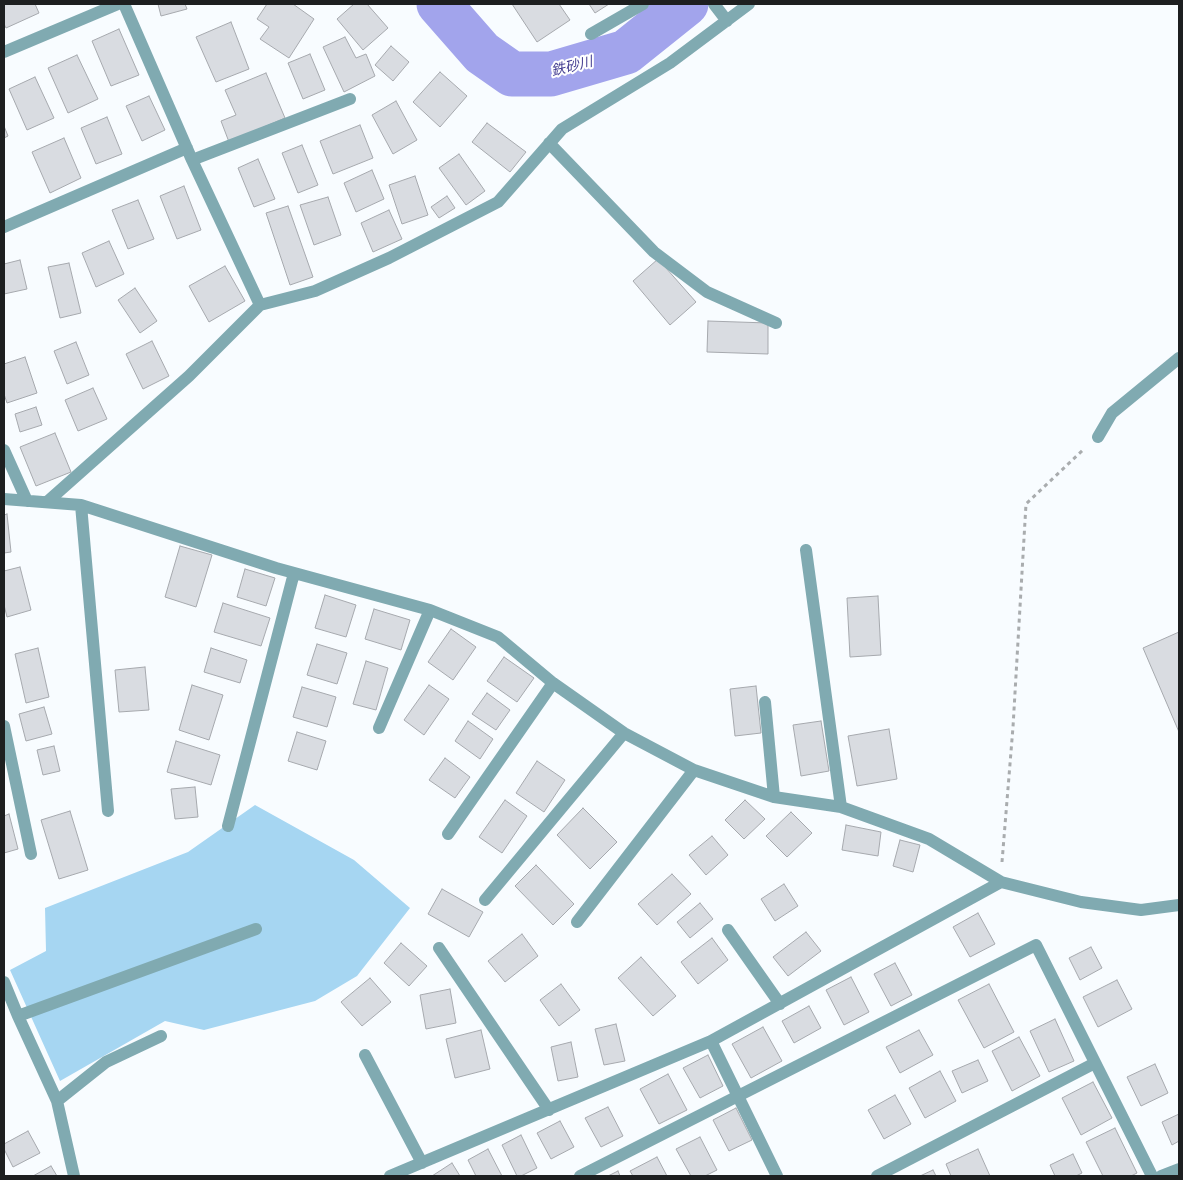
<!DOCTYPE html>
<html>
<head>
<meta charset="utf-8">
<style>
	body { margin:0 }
	#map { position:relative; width:1183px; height:1180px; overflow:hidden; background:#f8fcff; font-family:Helvetica,sans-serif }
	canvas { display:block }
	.frame { position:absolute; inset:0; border:5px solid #1d1f20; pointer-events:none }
</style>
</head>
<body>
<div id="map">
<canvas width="1183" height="1180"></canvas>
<div class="frame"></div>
</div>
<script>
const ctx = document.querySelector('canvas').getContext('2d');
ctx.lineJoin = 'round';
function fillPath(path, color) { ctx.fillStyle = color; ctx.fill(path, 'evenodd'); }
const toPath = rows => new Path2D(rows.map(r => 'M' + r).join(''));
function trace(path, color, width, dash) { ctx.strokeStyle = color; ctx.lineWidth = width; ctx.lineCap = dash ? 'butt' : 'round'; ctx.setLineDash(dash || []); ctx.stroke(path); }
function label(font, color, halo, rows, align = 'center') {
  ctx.font = font + ' Helvetica,"Noto Sans JP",sans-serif'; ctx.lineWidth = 4; ctx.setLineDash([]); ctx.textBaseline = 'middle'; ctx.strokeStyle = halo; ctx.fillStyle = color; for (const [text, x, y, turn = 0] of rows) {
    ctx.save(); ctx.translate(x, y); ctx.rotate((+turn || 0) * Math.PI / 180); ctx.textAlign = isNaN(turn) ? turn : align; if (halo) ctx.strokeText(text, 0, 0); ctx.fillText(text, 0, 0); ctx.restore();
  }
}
fillPath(toPath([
	[255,805,354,860,410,908,357,976,315,1001,204,1030,165,1021,60,1081,10,970,46,951,45,908,188,852]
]), '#a6d6f2');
trace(toPath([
	[439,4,482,53,512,74,551,74,626,52,686,4]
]), '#a2a4ec', 45);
const building = toPath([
	[4,4,35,4,39,13,6,28,4,24,4,4],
	[158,4,185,4,187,9,161,16,158,4],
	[267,4,293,4,314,19,289,58,260,39,269,27,257,19,267,4],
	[354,4,367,4,388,28,363,50,337,19,354,4],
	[512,4,559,4,570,20,537,42,512,4],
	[589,4,609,4,595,13,589,4],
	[231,22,249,69,216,82,196,37,231,22],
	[119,29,139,75,111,86,92,41,119,29],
	[345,37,356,58,366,54,375,76,344,92,323,47,345,37],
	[391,46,409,62,393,81,375,65,391,46],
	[310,54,325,90,303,99,288,63,310,54],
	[77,55,98,99,68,113,48,68,77,55],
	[440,72,467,96,440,127,413,102,440,72],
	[266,73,285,118,229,142,221,121,236,115,225,90,266,73],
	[35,77,54,118,27,130,9,89,35,77],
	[149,96,165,130,142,141,126,106,149,96],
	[396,101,417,140,393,154,372,115,396,101],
	[107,117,122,154,96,164,81,128,107,117],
	[487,123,526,152,510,172,472,142,487,123],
	[360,125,373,158,333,174,320,141,360,125],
	[4,126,8,136,4,138,4,126],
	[64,138,81,178,50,193,32,152,64,138],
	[302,145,318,185,298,193,282,153,302,145],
	[459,154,485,191,466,205,439,168,459,154],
	[258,159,275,199,254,207,238,168,258,159],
	[372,170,384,199,356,212,344,183,372,170],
	[415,176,428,215,402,224,389,185,415,176],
	[184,186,201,230,177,239,160,196,184,186],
	[447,196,455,208,439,218,431,207,447,196],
	[328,197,341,235,314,245,300,205,328,197],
	[138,200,154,239,128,249,112,210,138,200],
	[288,206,313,277,290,285,266,213,288,206],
	[389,210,402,239,373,252,361,223,389,210],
	[109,241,124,274,96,287,82,253,109,241],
	[658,259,696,302,670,325,633,281,658,259],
	[20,260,27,289,4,294,4,264,20,260],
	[69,263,81,313,60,318,48,267,69,263],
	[225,266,245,301,209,322,189,286,225,266],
	[135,288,157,321,140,333,118,300,135,288],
	[708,321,768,323,768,354,707,352,708,321],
	[152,341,169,376,143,389,126,354,152,341],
	[76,342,89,375,67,384,54,351,76,342],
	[25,357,37,393,7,403,4,394,4,364,25,357],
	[93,388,107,419,78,431,65,400,93,388],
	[36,407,42,425,20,432,15,414,36,407],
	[55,433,71,472,36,486,20,447,55,433],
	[7,514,11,552,4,553,4,515,7,514],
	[180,546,212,555,196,607,165,597,180,546],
	[20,567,31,610,7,617,4,605,4,571,20,567],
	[245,569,275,578,266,606,237,597,245,569],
	[325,595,356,605,346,637,315,628,325,595],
	[878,596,881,655,850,657,847,598,878,596],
	[223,603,270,618,261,646,214,632,223,603],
	[374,609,410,620,401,650,365,639,374,609],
	[451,629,476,647,453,680,428,662,451,629],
	[1179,632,1179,732,1143,648,1179,632],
	[317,644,347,653,337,684,307,675,317,644],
	[38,648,49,697,26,703,15,654,38,648],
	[211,648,247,660,240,683,204,672,211,648],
	[504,657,534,678,517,702,487,681,504,657],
	[366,661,388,668,376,710,353,704,366,661],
	[145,667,149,710,119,712,115,670,145,667],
	[192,685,223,695,209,740,179,730,192,685],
	[429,685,449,699,424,735,404,720,429,685],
	[756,686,761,733,735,736,730,689,756,686],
	[302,687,336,697,327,727,293,717,302,687],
	[487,693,510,710,496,730,472,714,487,693],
	[44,707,52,734,26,741,19,714,44,707],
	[468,721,493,739,480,759,455,741,468,721],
	[821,721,829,771,801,776,793,725,821,721],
	[889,729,897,779,857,786,848,736,889,729],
	[297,732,326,741,317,770,288,761,297,732],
	[176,741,220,755,211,785,167,772,176,741],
	[54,746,60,771,43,775,37,750,54,746],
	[445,758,470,777,455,798,429,780,445,758],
	[537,761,565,780,544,812,516,793,537,761],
	[195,787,198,817,175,819,171,789,195,787],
	[505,800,527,816,502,853,479,837,505,800],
	[745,800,765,819,744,839,725,820,745,800],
	[583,808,617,842,590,869,557,835,583,808],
	[70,811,88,870,59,879,41,820,70,811],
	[791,812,812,833,787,857,766,836,791,812],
	[9,814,18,849,4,853,4,816,9,814],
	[846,825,881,832,878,856,842,850,846,825],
	[712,836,728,855,706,875,689,855,712,836],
	[900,840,920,845,913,872,893,866,900,840],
	[536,865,574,904,553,925,515,886,536,865],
	[672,874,691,894,657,925,638,904,672,874],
	[784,884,798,906,775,921,761,899,784,884],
	[442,889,483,912,469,937,428,914,442,889],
	[700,903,713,919,690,938,677,922,700,903],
	[978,913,995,944,970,957,953,927,978,913],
	[806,932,821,951,788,976,773,957,806,932],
	[522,934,538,956,505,982,488,961,522,934],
	[712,938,728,960,698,984,681,962,712,938],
	[401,943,427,966,409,986,384,963,401,943],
	[1091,947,1102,968,1080,980,1069,958,1091,947],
	[641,957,676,996,653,1016,618,978,641,957],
	[895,963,912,995,891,1006,874,974,895,963],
	[851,977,869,1012,844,1025,826,990,851,977],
	[370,978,391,1002,362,1026,341,1002,370,978],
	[1117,980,1132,1009,1098,1027,1083,997,1117,980],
	[561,984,580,1010,559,1026,540,1000,561,984],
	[989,984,1014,1032,984,1048,958,1000,989,984],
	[450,989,456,1023,426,1029,420,995,450,989],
	[809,1006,821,1028,794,1043,782,1021,809,1006],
	[1055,1019,1074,1061,1049,1072,1030,1031,1055,1019],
	[616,1024,625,1061,604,1065,595,1029,616,1024],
	[763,1027,782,1061,751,1078,732,1044,763,1027],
	[481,1030,490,1069,455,1078,446,1039,481,1030],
	[919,1030,933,1055,900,1073,886,1047,919,1030],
	[1019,1037,1040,1076,1012,1091,992,1051,1019,1037],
	[571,1042,578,1077,558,1081,551,1047,571,1042],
	[708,1055,723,1086,700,1098,683,1068,708,1055],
	[978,1060,988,1081,962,1093,952,1071,978,1060],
	[1155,1064,1168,1093,1141,1106,1127,1077,1155,1064],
	[940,1071,956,1101,925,1118,909,1088,940,1071],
	[668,1074,687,1110,659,1124,640,1089,668,1074],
	[1093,1082,1112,1118,1081,1135,1062,1098,1093,1082],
	[895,1095,911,1124,884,1139,868,1110,895,1095],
	[608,1107,623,1136,601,1147,585,1118,608,1107],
	[736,1108,752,1140,729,1151,713,1120,736,1108],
	[1179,1114,1179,1141,1172,1145,1162,1122,1179,1114],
	[560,1121,574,1147,551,1159,537,1133,560,1121],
	[1115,1128,1137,1173,1131,1176,1103,1176,1086,1142,1115,1128],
	[28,1131,40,1153,13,1167,4,1149,4,1144,28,1131],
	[521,1135,537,1168,521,1176,517,1176,502,1145,521,1135],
	[700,1137,717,1170,705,1176,691,1176,676,1149,700,1137],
	[488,1149,502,1176,476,1176,468,1160,488,1149],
	[978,1149,990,1176,951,1176,946,1164,978,1149],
	[1073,1154,1082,1173,1076,1176,1055,1176,1050,1165,1073,1154],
	[657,1157,667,1176,633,1176,630,1171,657,1157],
	[452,1163,460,1176,432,1176,452,1163],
	[51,1166,57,1176,33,1176,51,1166],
	[933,1170,936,1176,920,1176,933,1170],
	[618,1171,620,1176,608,1176,618,1171]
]);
fillPath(building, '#d9dce1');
trace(building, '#a6a9ae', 1);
trace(toPath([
	[1002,862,1013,727,1026,504,1084,449]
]), '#a9acae', 3, [4, 4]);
trace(toPath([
	[124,4,192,160,260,305],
	[714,4,727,21],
	[591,34,643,4],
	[4,52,118,4],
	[549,143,654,252,707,292,776,323],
	[192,160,350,99],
	[4,227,187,148],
	[1098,437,1112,413,1179,358],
	[4,450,27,501],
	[4,499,81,505,276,568,430,610,498,637,553,683,624,733,694,770,774,797,841,807,929,839,1001,882,1081,902,1141,910,1179,905],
	[47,502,189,376,260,305,315,291,389,258,498,202,562,129,670,63,749,4],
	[81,505,108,811],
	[806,550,841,807],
	[765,702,774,797],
	[4,726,31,854],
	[379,728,430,610],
	[228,826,294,573],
	[448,834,553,683],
	[485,900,624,733],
	[577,922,694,770],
	[728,930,780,1004],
	[439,948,549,1110],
	[4,982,18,1016,57,1101,74,1176],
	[18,1016,256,929],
	[711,1041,777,1176],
	[365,1055,422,1163],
	[57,1101,106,1062,161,1036],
	[390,1176,711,1041,1001,882],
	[580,1176,1036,945,1152,1176],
	[877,1176,1095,1063],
	[1161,1176,1179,1169]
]), '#80aab1', 12);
label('italic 14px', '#443e91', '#fff', [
	["鉄砂川",572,67,-14]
]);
</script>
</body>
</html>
